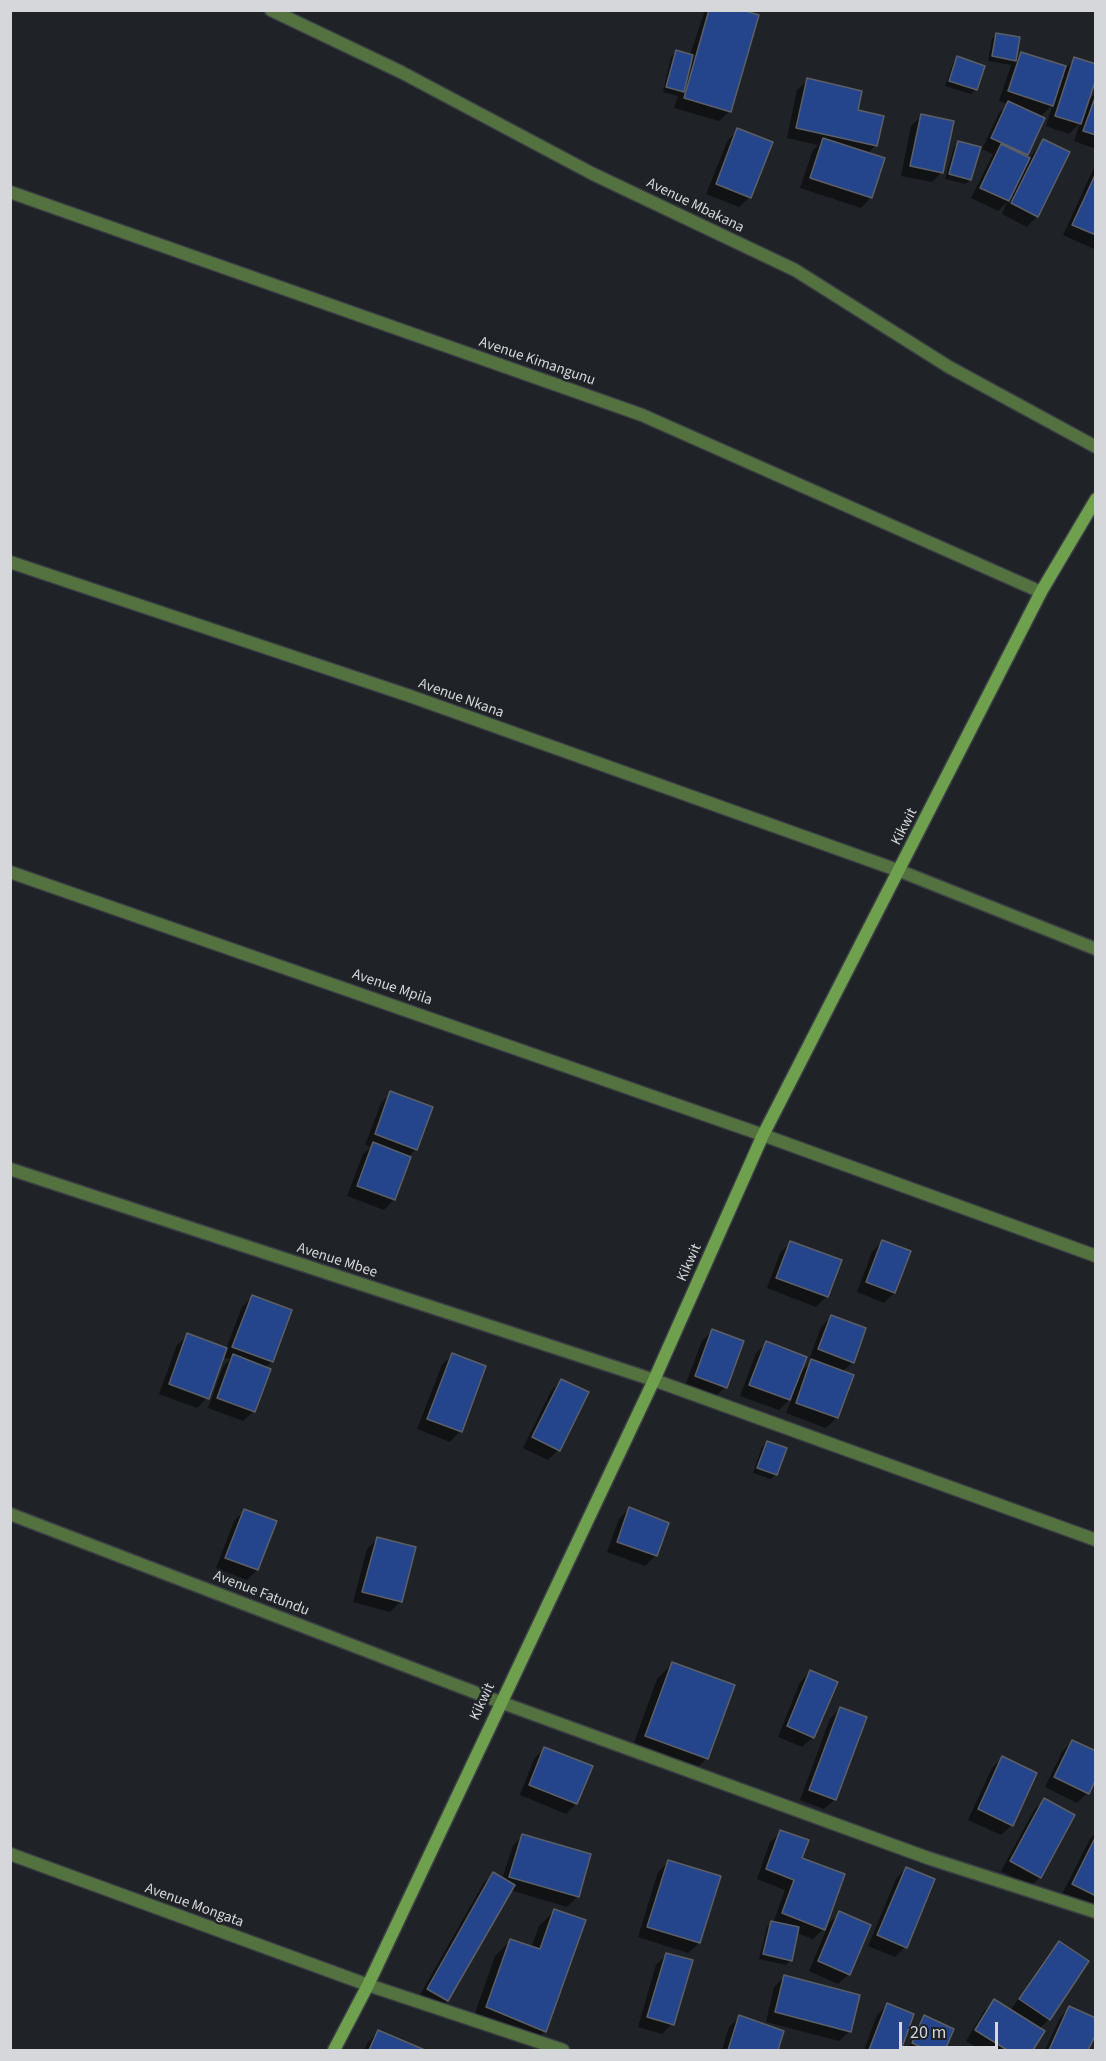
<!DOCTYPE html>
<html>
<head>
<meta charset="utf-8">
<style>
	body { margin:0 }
	#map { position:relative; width:1106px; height:2061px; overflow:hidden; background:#1f2227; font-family:"Source Sans 3",sans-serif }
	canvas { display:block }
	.frame { position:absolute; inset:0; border:12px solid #d5d7da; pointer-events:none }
	.scale { position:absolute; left:899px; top:2022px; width:99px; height:27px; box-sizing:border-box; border:3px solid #d5d7da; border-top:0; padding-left:8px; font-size:18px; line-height:21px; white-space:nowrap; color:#d5d7da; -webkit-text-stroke:4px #1f2227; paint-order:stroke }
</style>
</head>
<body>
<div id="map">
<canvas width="1106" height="2061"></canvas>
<div class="frame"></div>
<div class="scale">20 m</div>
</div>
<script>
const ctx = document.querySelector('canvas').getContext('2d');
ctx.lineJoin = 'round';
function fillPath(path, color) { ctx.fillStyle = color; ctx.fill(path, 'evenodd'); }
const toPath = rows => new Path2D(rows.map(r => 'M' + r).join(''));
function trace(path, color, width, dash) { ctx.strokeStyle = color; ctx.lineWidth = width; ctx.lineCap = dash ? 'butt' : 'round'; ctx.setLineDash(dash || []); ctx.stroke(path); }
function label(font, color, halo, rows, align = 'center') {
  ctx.font = font + ' "Source Sans 3",sans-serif'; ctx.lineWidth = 5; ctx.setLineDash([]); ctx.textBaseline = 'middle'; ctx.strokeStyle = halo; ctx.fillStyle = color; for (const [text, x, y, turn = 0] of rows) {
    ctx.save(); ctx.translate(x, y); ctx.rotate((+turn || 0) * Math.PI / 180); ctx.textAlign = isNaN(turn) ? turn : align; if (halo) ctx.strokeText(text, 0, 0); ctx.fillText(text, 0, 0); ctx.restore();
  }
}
fillPath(toPath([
	[705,10,737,10,730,111,719,121,674,108,678,96,663,92,671,57,676,52,690,55],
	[997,34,1015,60,1021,53,1066,68,1075,59,1086,103,1096,93,1096,149,1074,141,1080,123,1069,134,1046,126,1053,104,1040,117,1025,157,1029,159,1043,140,1037,216,1027,227,1002,214,1007,202,998,211,971,198,993,154,982,149,999,113,1008,104,999,101,1011,65,988,61,992,39],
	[958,58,976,89,971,94,945,86,953,63],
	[808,80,857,112,875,146,867,154,871,197,861,208,800,188,813,150,818,145,787,138,797,90],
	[922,116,942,172,932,182,901,176,911,126],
	[738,130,750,197,739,207,706,194,728,140],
	[959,142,970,180,965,184,945,179,954,147],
	[1096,163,1096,250,1063,235],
	[391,1093,416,1149,408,1157,394,1199,384,1210,347,1196,363,1154,371,1147,365,1145,381,1103],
	[882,1242,894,1293,884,1303,857,1292,872,1252],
	[790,1243,827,1296,816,1307,767,1288,780,1253],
	[252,1297,272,1361,265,1368,254,1411,243,1421,208,1408,223,1367,230,1359,222,1357,207,1398,197,1408,159,1394,177,1345,188,1335,226,1349,242,1307],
	[831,1317,853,1362,842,1372,852,1376,836,1418,826,1428,786,1413,793,1396,779,1410,740,1396,756,1353,766,1343,799,1374,812,1361,809,1360,821,1327],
	[712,1331,725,1387,715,1397,685,1386,702,1341],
	[452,1355,460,1431,450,1442,417,1429,442,1365],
	[561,1380,558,1450,548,1460,523,1448,551,1391],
	[767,1442,776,1474,771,1479,753,1473,762,1447],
	[629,1509,667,1523,655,1556,645,1566,607,1552,619,1519],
	[244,1511,257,1570,247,1580,216,1568,234,1521],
	[377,1539,401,1601,390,1612,353,1602,367,1549],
	[672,1664,707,1758,691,1774,631,1751,657,1679],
	[810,1672,813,1737,802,1747,778,1737,800,1682],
	[840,1708,835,1799,824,1809,800,1800,830,1719],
	[1072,1741,1087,1793,1077,1803,1045,1787,1062,1752],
	[544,1749,576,1804,566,1814,520,1795,534,1759],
	[1002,1758,1012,1825,1001,1835,968,1820,992,1768],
	[1044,1800,1040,1877,1030,1887,1001,1871,1034,1810],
	[781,1832,800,1859,823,1929,813,1939,797,1933,791,1960,786,1965,759,1959,767,1927,773,1923,785,1890,757,1879,770,1842],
	[1096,1833,1096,1905,1091,1909,1062,1894,1090,1839],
	[523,1835,589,1855,577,1897,567,1907,510,1890,447,2001,437,2011,417,2000,483,1884,493,1874,502,1879,513,1846],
	[669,1861,719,1877,699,1943,688,1953,638,1937,658,1872],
	[906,1868,905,1947,895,1957,868,1946,896,1879],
	[554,1911,545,2031,530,2046,472,2022,495,1956,511,1940,531,1948,539,1926],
	[840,1913,849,1974,838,1984,809,1971,829,1923],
	[1059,1943,1087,1962,1049,2019,1039,2029,1043,2032,1031,2050,981,2050,966,2041,984,2011,994,2001,1010,2011,1049,1953],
	[667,1954,672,2024,662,2034,638,2027,656,1965],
	[785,1976,850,2031,839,2041,766,2022,774,1987],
	[887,2005,913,2015,899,2050,864,2050,877,2015],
	[1070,2008,1096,2031,1086,2050,1045,2050,1060,2018],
	[740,2017,782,2032,776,2050,722,2050,729,2027],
	[924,2017,952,2030,943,2050,914,2050,908,2048],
	[379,2031,421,2050,364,2050,368,2042]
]), '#0007');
const building = toPath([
	[709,10,742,10,759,15,731,112,684,98,709,10],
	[996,33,1020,37,1016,61,992,56,996,33],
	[676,50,693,55,684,92,666,87,676,50],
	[1021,52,1066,66,1053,106,1008,91,1021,52],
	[957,56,985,66,977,90,949,81,957,56],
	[1074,57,1096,64,1096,79,1081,124,1055,116,1074,57],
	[807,78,862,91,858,110,884,116,877,146,796,128,807,78],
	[1096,95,1096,135,1083,131,1096,95],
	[1008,101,1045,118,1028,155,991,138,1008,101],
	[921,114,954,121,943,173,910,166,921,114],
	[737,128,773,142,751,198,716,184,737,128],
	[823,138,885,158,872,198,810,178,823,138],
	[1043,139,1070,152,1038,217,1011,203,1043,139],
	[958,141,981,147,971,180,949,174,958,141],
	[1001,144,1030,158,1009,201,980,188,1001,144],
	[1096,173,1096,235,1072,225,1096,173],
	[390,1091,433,1107,417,1150,375,1134,390,1091],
	[373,1142,411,1157,395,1200,357,1186,373,1142],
	[882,1240,911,1251,895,1293,866,1282,882,1240],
	[790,1241,842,1260,828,1297,776,1278,790,1241],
	[252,1295,292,1310,273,1362,232,1347,252,1295],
	[831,1315,866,1328,854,1363,818,1349,831,1315],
	[712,1329,744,1341,727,1388,695,1376,712,1329],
	[187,1333,227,1348,209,1399,169,1384,187,1333],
	[766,1341,807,1357,790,1400,749,1385,766,1341],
	[452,1353,486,1366,462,1432,427,1419,452,1353],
	[233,1354,271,1369,255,1412,217,1398,233,1354],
	[811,1359,854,1375,838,1418,796,1403,811,1359],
	[561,1379,589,1392,560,1451,532,1437,561,1379],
	[767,1441,787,1448,777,1475,757,1468,767,1441],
	[629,1507,669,1523,657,1556,617,1542,629,1507],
	[244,1509,277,1521,258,1570,225,1558,244,1509],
	[377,1537,416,1547,402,1602,362,1592,377,1537],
	[672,1662,735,1685,708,1759,645,1736,672,1662],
	[810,1670,838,1682,814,1738,787,1726,810,1670],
	[840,1707,867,1717,836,1800,809,1790,840,1707],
	[1072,1740,1096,1751,1096,1779,1089,1794,1054,1777,1072,1740],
	[544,1747,593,1766,577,1804,529,1785,544,1747],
	[1002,1756,1037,1773,1013,1826,978,1809,1002,1756],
	[1044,1798,1075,1815,1041,1878,1010,1861,1044,1798],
	[780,1830,809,1840,802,1858,845,1874,825,1930,782,1913,794,1880,766,1869,780,1830],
	[522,1834,591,1854,579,1897,509,1877,522,1834],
	[1096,1836,1096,1896,1072,1884,1096,1836],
	[668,1860,721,1876,700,1943,647,1927,668,1860],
	[906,1867,935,1879,907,1948,877,1935,906,1867],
	[493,1872,515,1885,448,2001,427,1989,493,1872],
	[554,1909,586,1920,546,2032,486,2007,510,1939,540,1949,554,1909],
	[839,1911,871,1925,850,1975,818,1961,839,1911],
	[771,1921,799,1927,792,1961,763,1954,771,1921],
	[1059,1941,1089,1961,1050,2020,1019,1999,1059,1941],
	[666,1953,693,1960,674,2025,647,2017,666,1953],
	[784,1975,860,1995,851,2032,775,2012,784,1975],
	[994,1999,1045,2031,1033,2050,1007,2050,975,2030,994,1999],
	[887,2003,914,2014,901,2050,869,2050,887,2003],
	[1069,2006,1096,2018,1096,2034,1088,2050,1049,2050,1069,2006],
	[739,2015,784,2031,778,2050,728,2050,739,2015],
	[924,2015,954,2029,945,2050,928,2050,912,2043,924,2015],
	[378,2030,425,2050,369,2050,378,2030]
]);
fillPath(building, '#24458c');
trace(building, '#5c5f65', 1.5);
const minor = toPath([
	[271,10,401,72,593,174,795,270,949,367,1096,447],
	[10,192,642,415,1041,592],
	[10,562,410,696,900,871,1096,949],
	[10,872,763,1135,1096,1256],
	[10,1169,654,1380,1096,1540],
	[10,1514,500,1702,928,1858,1096,1912],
	[10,1854,368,1985,563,2050]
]);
const secondary = toPath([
	[334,2050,368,1985,654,1380,763,1135,1041,592,1096,499]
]);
trace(minor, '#3c3f44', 15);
trace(secondary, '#3c3f44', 15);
trace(minor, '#537240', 12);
trace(secondary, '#6ea04e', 12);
label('15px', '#d5d7da', '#1f2227', [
	["Avenue Mbakana",695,206,26],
	["Avenue Kimangunu",537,362,19],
	["Avenue Nkana",461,699,20],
	["Kikwit",905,827,-63],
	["Avenue Mpila",392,988,19],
	["Avenue Mbee",337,1261,18],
	["Kikwit",690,1263,-66],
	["Avenue Fatundu",261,1594,21],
	["Kikwit",483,1702,-65],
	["Avenue Mongata",194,1906,20]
]);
</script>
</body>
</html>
